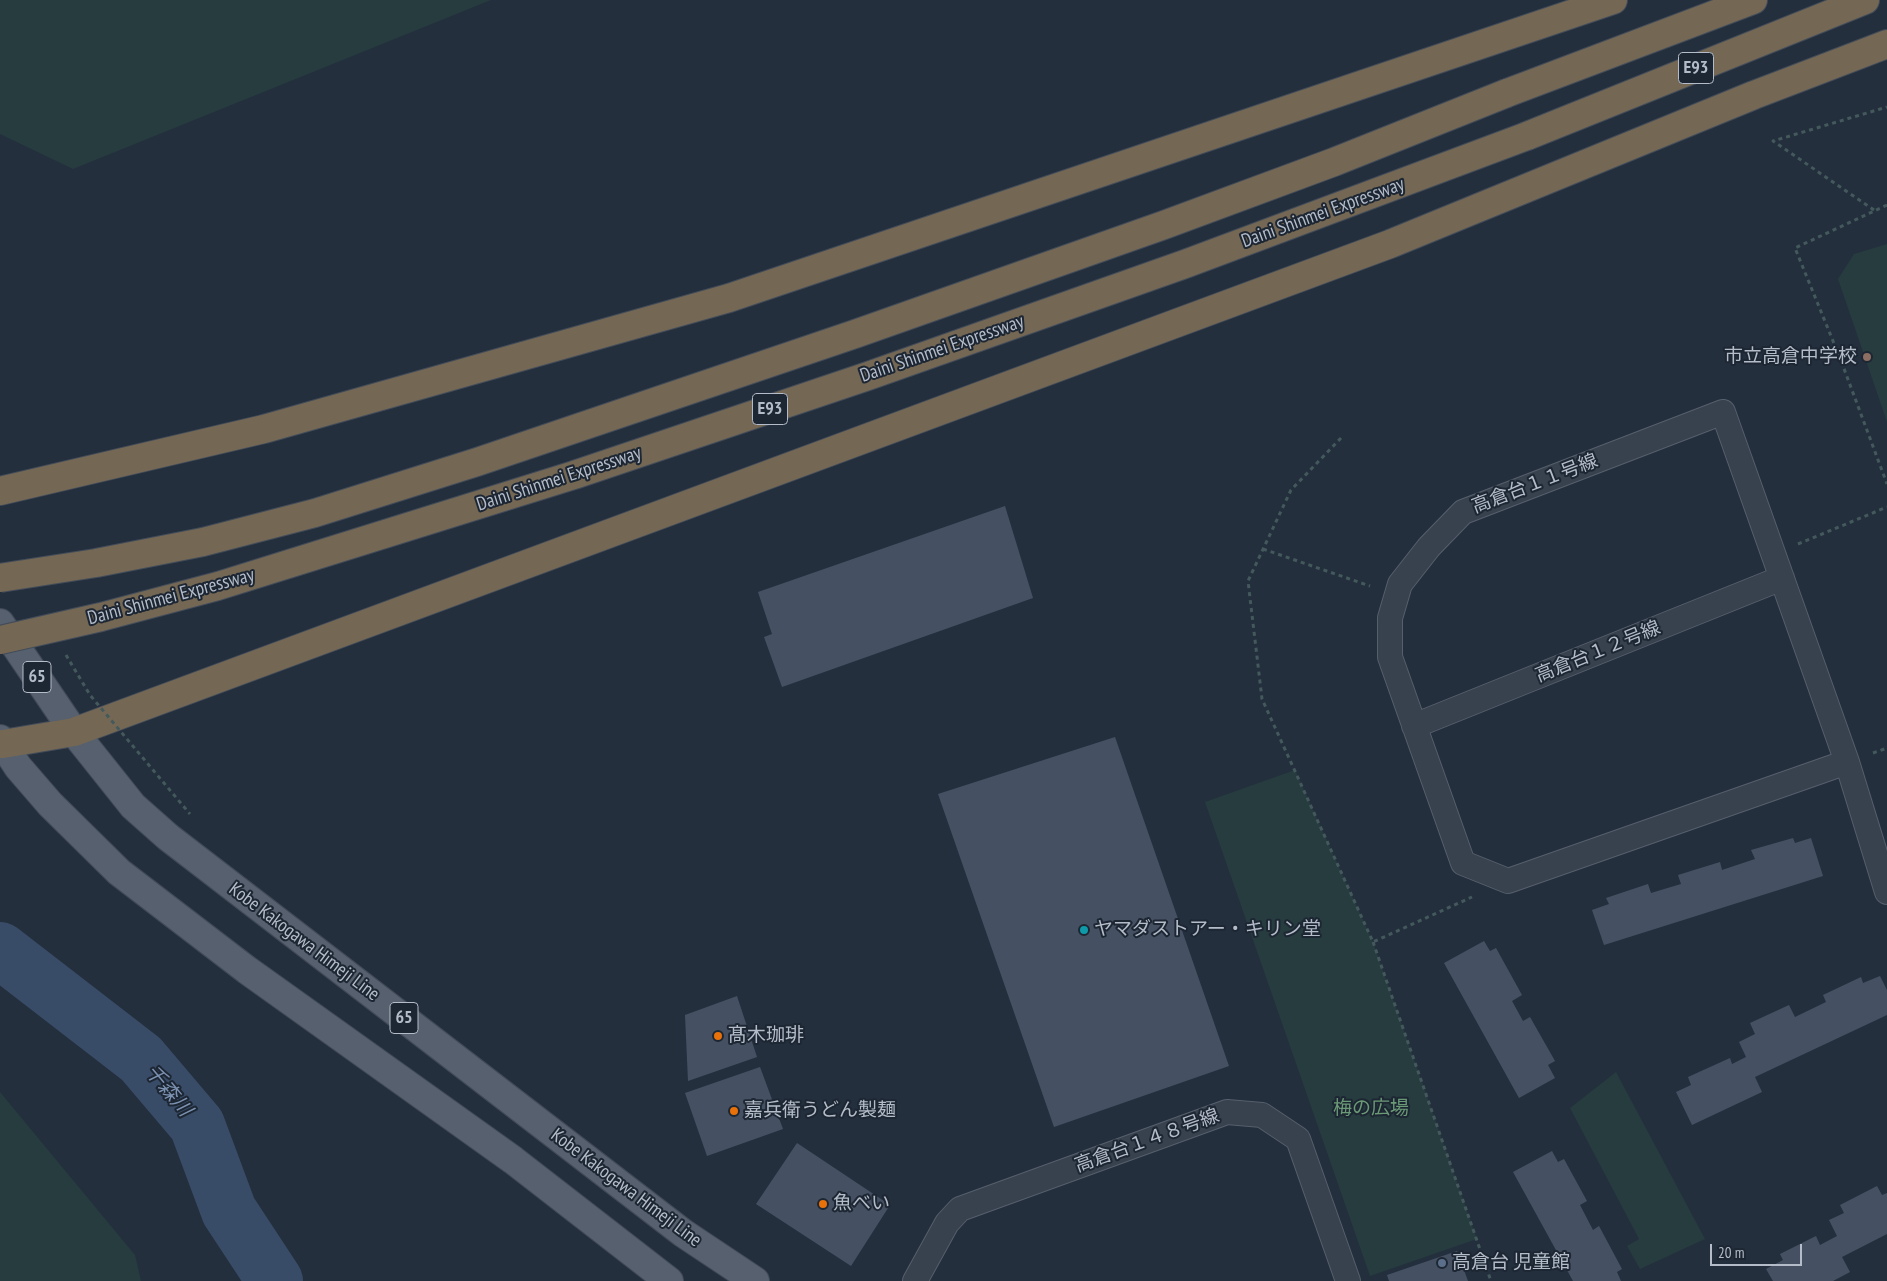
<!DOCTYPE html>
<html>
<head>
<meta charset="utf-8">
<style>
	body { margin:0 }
	#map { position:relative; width:1887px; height:1281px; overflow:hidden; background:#242f3e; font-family:"PT Sans Narrow",sans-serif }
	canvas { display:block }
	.scale { position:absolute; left:1710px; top:1244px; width:92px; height:22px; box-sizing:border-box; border:2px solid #b4bcc9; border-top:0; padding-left:6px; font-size:15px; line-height:18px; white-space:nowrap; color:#b4bcc9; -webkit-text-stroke:4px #1d2633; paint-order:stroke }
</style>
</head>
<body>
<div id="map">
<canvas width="1887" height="1281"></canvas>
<div class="scale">20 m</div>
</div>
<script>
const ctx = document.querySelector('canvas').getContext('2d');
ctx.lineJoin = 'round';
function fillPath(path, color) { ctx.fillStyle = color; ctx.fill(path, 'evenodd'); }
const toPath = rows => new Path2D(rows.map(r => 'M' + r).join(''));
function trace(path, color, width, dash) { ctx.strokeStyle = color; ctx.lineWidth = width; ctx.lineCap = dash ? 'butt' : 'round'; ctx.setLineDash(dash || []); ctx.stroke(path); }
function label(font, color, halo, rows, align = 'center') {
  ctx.font = font + ' "PT Sans Narrow","Noto Sans JP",sans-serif'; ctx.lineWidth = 4; ctx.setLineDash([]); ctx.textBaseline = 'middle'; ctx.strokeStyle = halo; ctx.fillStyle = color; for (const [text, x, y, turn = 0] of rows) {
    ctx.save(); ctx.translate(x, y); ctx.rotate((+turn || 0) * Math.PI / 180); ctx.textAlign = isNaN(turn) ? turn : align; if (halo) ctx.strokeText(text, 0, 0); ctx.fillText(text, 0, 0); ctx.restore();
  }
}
fillPath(toPath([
	[0,0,491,0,73,169,0,134],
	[1887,244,1887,422,1838,279,1854,254],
	[1295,770,1373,942,1477,1239,1370,1276,1205,802],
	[1616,1072,1705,1239,1640,1269,1627,1246,1639,1239,1570,1108],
	[0,1092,135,1255,141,1281,0,1281]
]), '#263c3f');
trace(toPath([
	[0,950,141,1059,197,1125,229,1211,275,1281]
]), '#394c67', 56);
fillPath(toPath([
	[1005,506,1033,598,782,687,764,637,772,634,758,592],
	[1115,737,1229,1066,1054,1127,938,794],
	[1793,838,1795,843,1811,838,1823,876,1604,945,1592,910,1609,904,1606,898,1648,884,1651,893,1681,884,1678,875,1720,862,1722,870,1755,859,1751,850],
	[1484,941,1490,951,1496,948,1522,995,1512,1001,1523,1021,1530,1017,1555,1061,1548,1065,1555,1078,1519,1098,1444,963],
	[1880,976,1887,990,1887,1015,1755,1077,1762,1092,1692,1125,1676,1092,1691,1085,1688,1077,1730,1058,1732,1064,1746,1057,1739,1042,1755,1034,1750,1023,1789,1005,1795,1017,1826,1002,1823,995,1861,977,1863,983],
	[737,996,757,1057,688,1081,685,1015],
	[760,1067,783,1129,707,1156,685,1093],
	[797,1143,890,1205,851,1266,756,1204],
	[1552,1151,1558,1162,1564,1159,1587,1201,1580,1205,1593,1230,1599,1226,1622,1269,1617,1272,1621,1281,1573,1281,1513,1172],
	[1877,1186,1882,1195,1887,1193,1887,1234,1842,1257,1850,1272,1833,1281,1773,1281,1766,1269,1783,1260,1780,1254,1816,1236,1820,1245,1837,1236,1829,1220,1844,1213,1840,1205],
	[1457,1251,1468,1281,1389,1281,1387,1275]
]), '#455162');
const minor = toPath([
	[1723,412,1847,762,1508,881,1463,863,1390,657,1390,618,1400,584,1429,547,1463,512,1723,412],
	[1414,726,1782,578],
	[1847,762,1887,892],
	[915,1281,947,1223,960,1209,1227,1112,1262,1115,1298,1139,1348,1281]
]);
const primary = toPath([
	[0,623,74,732,133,806,168,837,683,1233,755,1281],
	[0,739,18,767,50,804,119,872,247,970,513,1160,669,1281]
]);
const motorway = toPath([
	[1507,93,1753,0],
	[1527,136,1865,0],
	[0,491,264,429,729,298,1613,0],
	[3,744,74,732,1390,244,1754,95,1887,44]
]);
trace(minor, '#565f6c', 26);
trace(primary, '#414a57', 30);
trace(motorway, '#434c59', 30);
trace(toPath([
	[1887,205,1795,248,1840,358,1887,484],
	[1874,210,1773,141,1887,107],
	[1341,438,1291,490,1248,581,1262,699,1373,942,1472,897],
	[1798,544,1887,507],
	[1263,549,1370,586],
	[1873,753,1887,748],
	[1373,942,1491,1281]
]), '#44595c', 3, [4, 4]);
trace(minor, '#38414e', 24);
trace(primary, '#56606e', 28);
trace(motorway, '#746855', 28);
const motorwayBridge = toPath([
	[0,578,96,563,203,542,315,513,477,462,855,334,1164,225,1334,162,1507,93],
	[0,640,101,617,218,586,574,475,868,376,1185,264,1527,136]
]);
trace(motorwayBridge, '#434c59', 30, []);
trace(toPath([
	[66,655,90,695,190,814]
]), '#44595c', 3, [4, 4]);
trace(motorwayBridge, '#746855', 28);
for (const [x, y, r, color] of [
	[1867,357,5,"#8d6e63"],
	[1084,930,5,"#0f9aa8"],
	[718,1036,5,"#e8710a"],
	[734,1111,5,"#e8710a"],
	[823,1204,5,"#e8710a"],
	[1442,1263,5,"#5c6f8a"]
]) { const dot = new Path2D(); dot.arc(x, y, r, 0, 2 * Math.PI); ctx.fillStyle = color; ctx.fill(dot); trace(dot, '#1d2633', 2); }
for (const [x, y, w] of [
	[1696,68,35],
	[770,409,35],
	[37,677,28],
	[404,1018,28]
]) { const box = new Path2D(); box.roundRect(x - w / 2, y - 15.5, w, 31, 4); ctx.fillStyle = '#1d2633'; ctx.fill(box); trace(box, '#b4bcc9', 1); }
label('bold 18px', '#b4bcc9', null, [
	["E93",1696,68],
	["E93",770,409],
	["65",37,677],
	["65",404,1018]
]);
label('19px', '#b4bcc9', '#1d2633', [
	["Daini Shinmei Expressway",1323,213,-20],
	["Daini Shinmei Expressway",942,349,-19],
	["Daini Shinmei Expressway",559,479,-18],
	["高倉台１１号線",1535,484,-21],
	["Daini Shinmei Expressway",171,597,-15],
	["高倉台１２号線",1598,652,-22],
	["Kobe Kakogawa Himeji Line",304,942,37],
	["高倉台１４８号線",1147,1141,-20],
	["Kobe Kakogawa Himeji Line",626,1188,37]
]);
label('19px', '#b4bcc9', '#1d2633', [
	["市立高倉中学校",1857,357,"right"],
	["ヤマダストアー・キリン堂",1094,930],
	["髙木珈琲",728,1036],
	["嘉兵衛うどん製麺",744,1111],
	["魚べい",833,1204],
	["高倉台 児童館",1452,1263]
], 'left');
label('19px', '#6b9a76', '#1d2633', [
	["梅の広場",1371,1109]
]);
label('italic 20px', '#7c92b1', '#1d2633', [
	["千森川",168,1091,50]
]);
</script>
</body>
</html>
